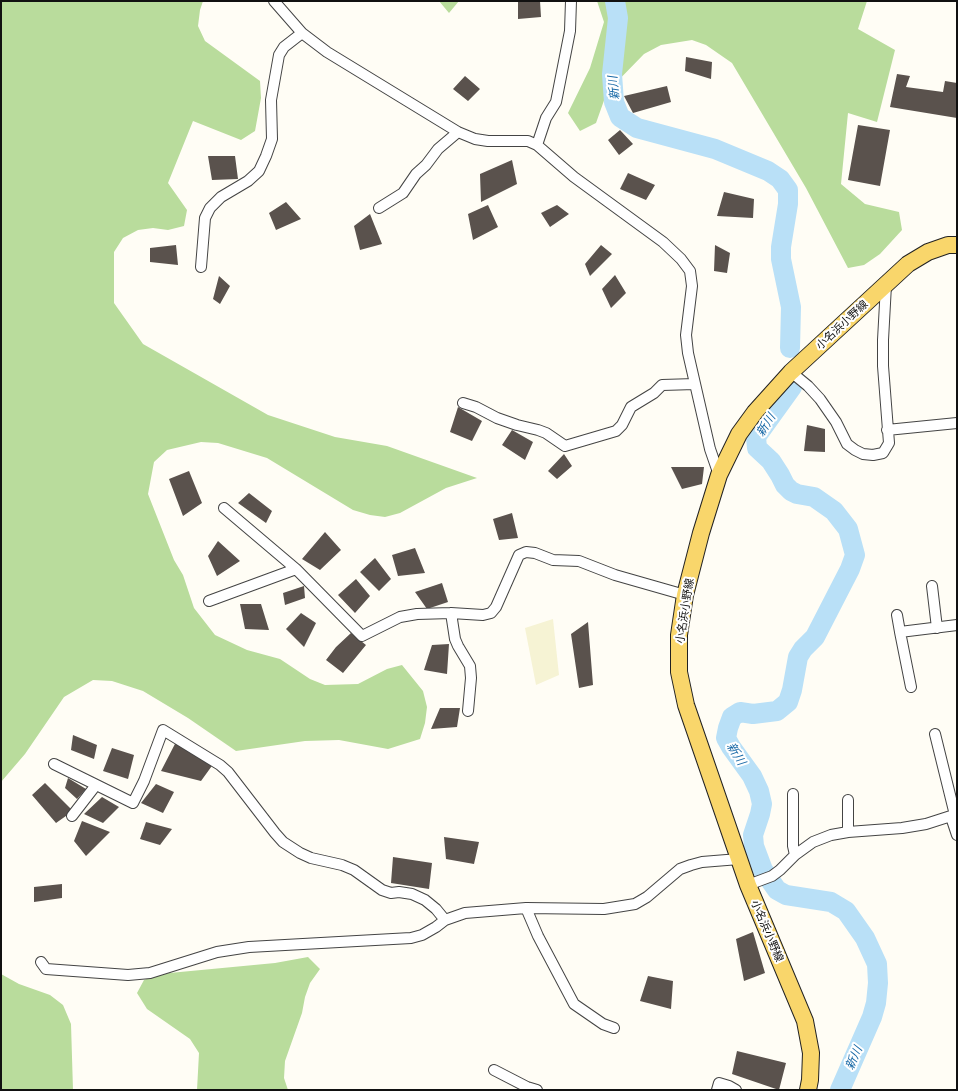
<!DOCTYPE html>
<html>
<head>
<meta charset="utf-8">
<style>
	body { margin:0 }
	#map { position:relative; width:958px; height:1091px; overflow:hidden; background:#fffdf5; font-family:"Crimson Pro",serif }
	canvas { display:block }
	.frame { position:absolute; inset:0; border:2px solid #111; pointer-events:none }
</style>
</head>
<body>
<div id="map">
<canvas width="958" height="1091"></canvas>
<div class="frame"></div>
</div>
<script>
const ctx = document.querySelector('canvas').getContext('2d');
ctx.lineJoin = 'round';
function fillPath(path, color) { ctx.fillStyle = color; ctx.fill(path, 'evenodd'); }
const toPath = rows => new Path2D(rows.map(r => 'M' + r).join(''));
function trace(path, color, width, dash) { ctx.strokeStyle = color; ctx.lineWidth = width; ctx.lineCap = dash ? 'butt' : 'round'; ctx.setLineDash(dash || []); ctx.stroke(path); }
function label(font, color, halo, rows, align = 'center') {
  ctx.font = font + ' "Crimson Pro","Noto Sans JP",serif'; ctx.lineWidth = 4; ctx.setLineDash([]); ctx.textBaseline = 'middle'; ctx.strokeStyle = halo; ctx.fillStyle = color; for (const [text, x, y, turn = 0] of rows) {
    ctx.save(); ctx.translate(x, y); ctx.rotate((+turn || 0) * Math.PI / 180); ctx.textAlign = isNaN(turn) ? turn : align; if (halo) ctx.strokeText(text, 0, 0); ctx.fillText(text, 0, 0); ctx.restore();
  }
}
fillPath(toPath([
	[553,619,559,675,536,685,525,628]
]), '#f6f3d4');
fillPath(toPath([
	[1,1,203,1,200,10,198,26,205,41,260,81,261,98,255,131,241,140,193,121,168,183,187,210,184,226,168,230,153,228,138,230,123,238,114,252,114,303,143,344,268,415,335,437,387,446,477,478,446,488,400,513,385,517,370,515,353,510,267,458,218,443,201,442,167,450,154,462,148,494,174,560,183,575,194,608,215,635,247,650,280,659,310,679,325,685,358,684,387,669,402,665,423,691,427,707,425,723,420,739,388,749,339,740,305,741,236,751,188,718,143,691,112,681,93,680,64,697,25,754,1,782],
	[439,1,459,1,449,13],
	[597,1,867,1,858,29,895,50,877,122,848,113,841,184,865,204,899,212,902,230,880,254,864,265,848,268,806,188,732,63,706,45,692,40,661,45,644,54,607,92,596,123,580,131,568,113,590,68,604,22],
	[308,957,320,969,310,983,305,997,302,1013,285,1061,284,1078,288,1090,197,1090,199,1053,190,1039,147,1009,137,993,144,980,159,974,275,963],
	[1,974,19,984,50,995,63,1005,71,1024,73,1090,1,1090]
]), '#b9dc9c');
trace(toPath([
	[615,1,618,18,612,74,614,102,620,117,637,128,715,149,768,171,780,179,788,190,788,204,781,247,781,259,791,307,790,348],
	[792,387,756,437,757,448,771,461,780,475,785,485,791,491,797,494,814,497,834,511,848,529,855,555,850,569,815,637,803,649,798,657,792,690,788,702,777,711,753,714,740,712,732,717,728,728,726,738,731,747,752,776,759,791,762,804,760,814,753,835,754,846,763,870,777,890,786,895,831,902,846,911,865,938,877,964,878,983,876,1003,872,1017,840,1090]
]), '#b9e0f7', 20);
fillPath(toPath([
	[518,1,540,1,541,17,518,19],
	[686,57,712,62,711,79,685,71],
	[897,74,910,76,906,87,943,92,945,81,957,83,957,118,890,107],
	[465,76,480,89,468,101,453,89],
	[667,86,671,102,633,113,624,96],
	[858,125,890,130,880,186,848,180],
	[620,130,633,144,619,155,608,140],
	[208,156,235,156,238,179,212,180],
	[512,160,517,184,481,202,480,174],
	[628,173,655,185,646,200,620,189],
	[724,192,754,199,753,218,717,216],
	[286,202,301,219,276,230,269,213],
	[488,205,498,227,473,240,468,214],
	[557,205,569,214,550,227,541,213],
	[370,214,382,244,360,250,354,226],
	[176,245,178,265,150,262,150,248],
	[601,245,612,254,590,276,585,264],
	[715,245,730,253,727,273,714,271],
	[615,275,626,293,611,308,602,289],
	[219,276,230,286,220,304,213,299],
	[458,407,482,421,472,441,450,432],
	[807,425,825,429,825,452,804,451],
	[512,430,533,442,525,460,502,445],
	[564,454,572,466,557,479,548,471],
	[671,467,704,467,702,484,682,489],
	[189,471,202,503,183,516,169,479],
	[249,493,272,511,266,523,238,503],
	[512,513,518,538,499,540,493,519],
	[325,532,341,550,320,570,302,559],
	[218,541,240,561,217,576,208,556],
	[415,548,425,573,398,576,392,555],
	[375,558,391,579,379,591,360,572],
	[356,579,370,596,355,613,338,595],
	[442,583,448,602,427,609,415,592],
	[304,586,305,598,285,605,283,593],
	[240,604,261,604,269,630,245,629],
	[301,613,316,623,304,647,286,629],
	[588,622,593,685,579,688,571,634],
	[351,633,366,645,343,673,326,660,336,647],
	[449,644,447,674,424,670,432,645],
	[440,708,460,708,457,727,431,729],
	[73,735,97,745,94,759,71,750],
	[177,740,214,763,201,781,161,771],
	[112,748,134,755,128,779,103,771],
	[68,778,86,789,77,799,65,788],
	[45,783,73,811,56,823,32,795],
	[156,784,174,792,163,813,141,803],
	[102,797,119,807,103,823,84,814],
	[82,821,110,832,86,856,74,841],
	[146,822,172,829,160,845,140,839],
	[444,837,479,842,474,864,446,859],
	[393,857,432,863,429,889,391,883],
	[62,884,62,898,34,902,34,887],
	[753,932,765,973,744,981,736,939],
	[648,976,673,981,671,1009,640,1001],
	[737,1051,786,1063,779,1090,732,1074]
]), '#5a524d');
const minor = toPath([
	[274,1,302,33,327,52,458,132,475,139,488,141,528,141,537,145,574,177,663,242,681,259,690,271,692,286,686,335,688,353,710,449,719,475],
	[537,145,546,118,556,102,570,31,571,1],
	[379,208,403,193,416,174,426,165,438,149,458,132],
	[201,267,205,218,210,208,221,197,248,181,259,171,266,156,272,139,271,100,279,55,284,47,302,33],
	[791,372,808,386,820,399,836,422,847,444,855,450,863,454,873,455,883,453,889,443,883,366,883,340,886,285],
	[463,403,476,407,497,418,517,425,538,430,546,433,565,446,616,431,622,425,631,407,654,393,662,385,695,384],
	[887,430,957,423],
	[224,508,296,569,362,636,400,617,417,614,451,613,483,615,491,613,496,607,519,555,526,552,535,553,553,560,579,561,615,575,685,595],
	[932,586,937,628],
	[209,601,296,569],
	[451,613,455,639,458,646,470,666,471,678,468,711],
	[897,615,900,632],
	[911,687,900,632,957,625],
	[935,734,955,815],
	[54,764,133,803,144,781,163,730,220,765,228,772,275,833,283,842,300,853,311,858,342,865,354,870,382,890,391,893,399,892,412,894,425,900,436,909,445,920],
	[793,794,793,846,795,855],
	[848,800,848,832],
	[72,816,96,785],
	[951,817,957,835],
	[748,885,772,876,780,870,795,855,813,842,831,835,848,832,902,828,926,824,957,814],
	[526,908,538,936,574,1004,603,1024,614,1028],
	[41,962,46,969,128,975,150,973,217,952,249,947,411,938,422,935,436,927,445,920,465,913,526,908,604,909,635,904,647,897,680,869,691,865,702,862,739,859],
	[494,1070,527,1087,537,1090],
	[717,1090,719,1083,729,1086,736,1090]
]);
const primary = toPath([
	[808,1090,810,1080,811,1053,805,1021,748,885,686,705,679,672,679,635,685,595,701,533,719,475,739,434,755,412,791,372,908,264,928,252,948,245,957,245]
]);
trace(minor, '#444', 12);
trace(primary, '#222', 18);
trace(minor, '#fff', 10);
trace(primary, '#f9d66b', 16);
label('11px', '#111', '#fff', [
	["小名浜小野線",842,325,-43],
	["小名浜小野線",685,611,-81],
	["小名浜小野線",767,931,67]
]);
label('italic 12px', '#1768a6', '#fff', [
	["新川",614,88,-96],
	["新川",766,425,-58],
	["新川",736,754,58],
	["新川",854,1058,-66]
]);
</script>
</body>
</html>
